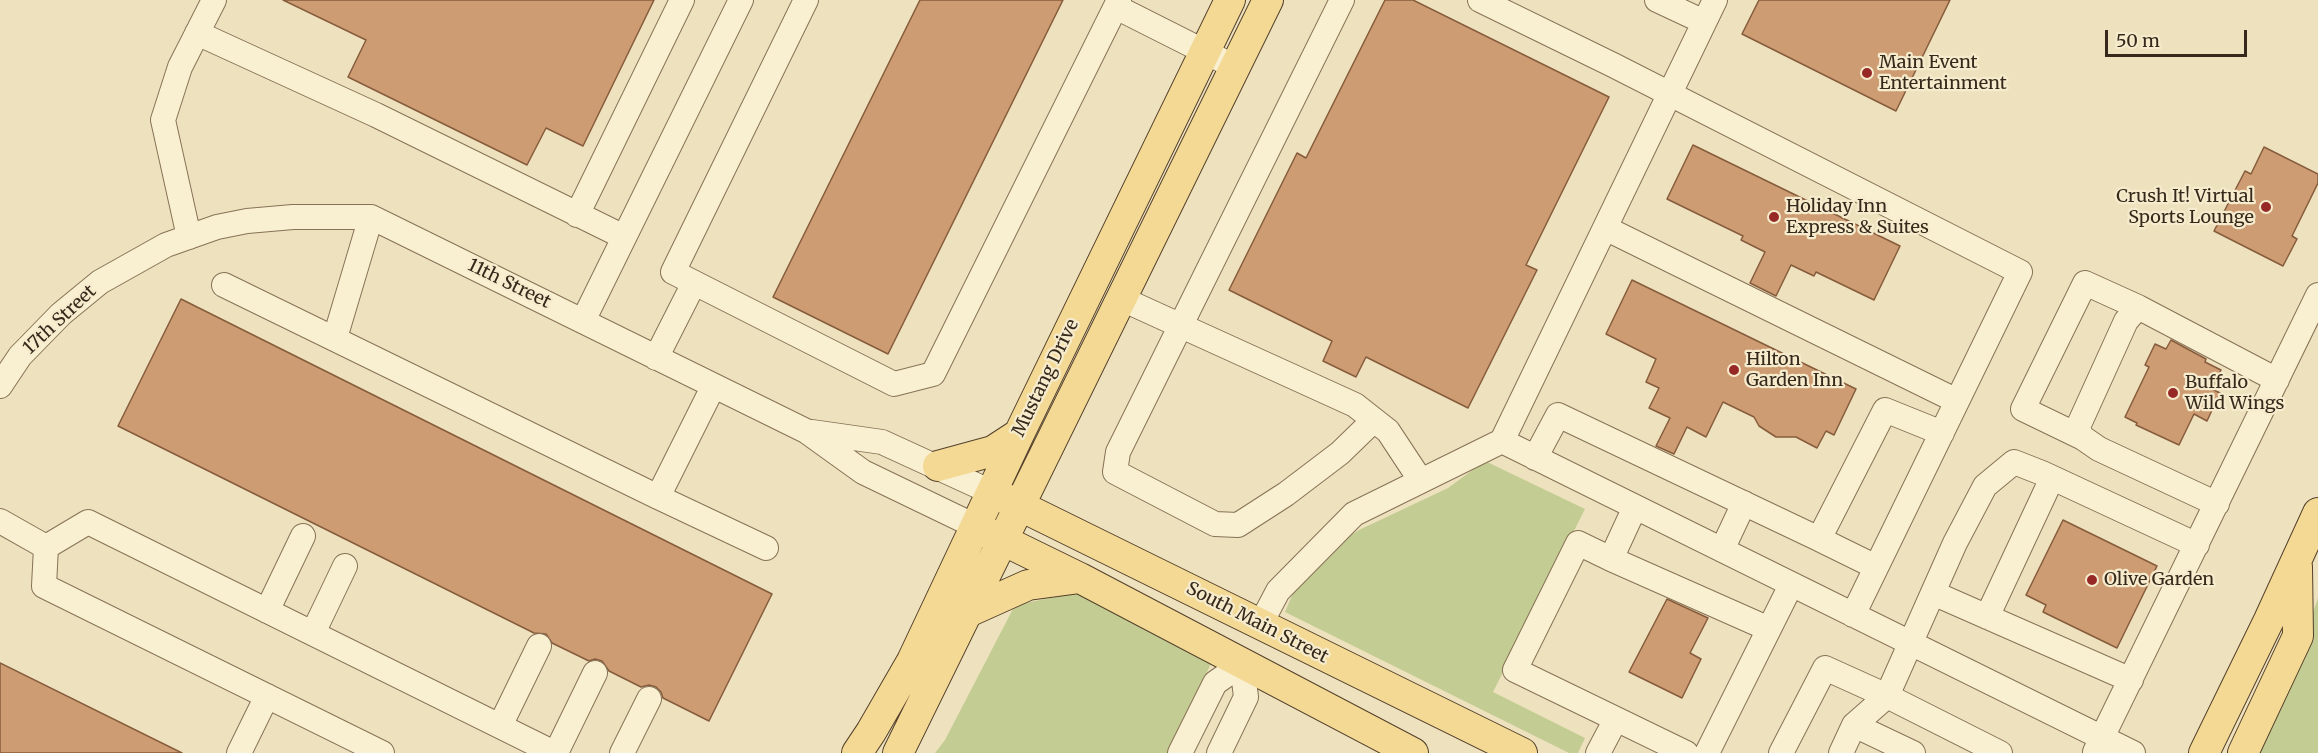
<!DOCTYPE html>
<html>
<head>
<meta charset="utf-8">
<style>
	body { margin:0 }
	#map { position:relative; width:2318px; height:753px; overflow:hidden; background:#eee2be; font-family:Merriweather,serif }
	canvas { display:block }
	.scale { position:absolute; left:2105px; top:30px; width:142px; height:27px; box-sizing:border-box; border:3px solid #36291b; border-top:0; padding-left:8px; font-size:18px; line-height:21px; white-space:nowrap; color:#36291b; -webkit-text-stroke:4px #f6eccd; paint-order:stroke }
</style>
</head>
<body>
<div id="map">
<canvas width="2318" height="753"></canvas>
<div class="scale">50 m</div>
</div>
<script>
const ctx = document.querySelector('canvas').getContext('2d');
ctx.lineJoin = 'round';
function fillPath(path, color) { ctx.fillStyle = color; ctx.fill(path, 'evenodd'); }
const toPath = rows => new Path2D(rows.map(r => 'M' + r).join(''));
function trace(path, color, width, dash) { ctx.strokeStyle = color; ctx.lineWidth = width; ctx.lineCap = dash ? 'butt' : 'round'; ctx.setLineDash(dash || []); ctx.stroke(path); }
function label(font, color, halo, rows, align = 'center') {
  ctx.font = font + ' Merriweather,serif'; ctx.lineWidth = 4.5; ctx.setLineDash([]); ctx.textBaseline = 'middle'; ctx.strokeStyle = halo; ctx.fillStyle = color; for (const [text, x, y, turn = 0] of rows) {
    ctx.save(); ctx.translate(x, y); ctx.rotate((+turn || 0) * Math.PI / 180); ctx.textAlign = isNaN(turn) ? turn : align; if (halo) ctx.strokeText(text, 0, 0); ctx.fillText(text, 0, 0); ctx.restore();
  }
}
fillPath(toPath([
	[1485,461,1585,509,1493,692,1585,738,1578,753,1569,753,1285,612,1294,591,1335,545,1359,530,1448,488],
	[1081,592,1212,661,1170,753,935,753,945,740,1015,605],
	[2318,598,2318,753,2250,753,2303,641]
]), '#c3cc92');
const building = toPath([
	[283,0,654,0,583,146,546,128,527,165,348,77,366,40,283,0],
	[920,0,1063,0,888,354,773,297,920,0],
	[1385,0,1413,0,1609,97,1526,265,1537,270,1468,408,1366,357,1356,377,1323,361,1332,341,1229,290,1297,153,1306,158,1385,0],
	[1759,0,1950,0,1896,111,1742,34,1759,0],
	[1693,145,1900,246,1874,300,1816,272,1814,276,1791,265,1776,296,1750,283,1765,252,1741,240,1743,236,1667,199,1693,145],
	[2264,147,2318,174,2318,183,2292,236,2297,239,2283,266,2214,231,2245,171,2251,174,2264,147],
	[1632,280,1856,389,1834,435,1826,431,1817,448,1796,437,1776,437,1759,426,1754,417,1723,402,1706,437,1687,427,1674,454,1656,446,1670,418,1649,408,1659,388,1646,382,1656,359,1606,334,1632,280],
	[181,299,772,594,709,721,663,698,661,692,656,687,649,685,641,687,609,671,602,661,595,659,589,661,552,643,546,634,534,633,118,426,181,299],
	[2171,340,2206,359,2205,362,2221,370,2212,389,2220,393,2207,421,2194,414,2179,445,2136,425,2137,423,2125,417,2149,367,2145,365,2155,344,2166,349,2171,340],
	[2063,520,2157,566,2117,648,2043,612,2046,605,2026,595,2063,520],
	[1667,599,1708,618,1690,653,1701,659,1682,698,1629,672,1667,599],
	[0,663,182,753,0,753,0,663]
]);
fillPath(building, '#cd9c73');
trace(building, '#865c3c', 1.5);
const minor = toPath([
	[806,0,673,272,894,384,933,374,1119,0],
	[1342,0,1118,452,1115,472,1215,524,1238,525,1286,494,1340,453,1374,420],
	[1480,0,1613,65,2020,272,1853,615],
	[1657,0,1704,22],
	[1116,7,1235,67],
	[197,33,376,115,624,237],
	[577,215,682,0],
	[1605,228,1957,401],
	[189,237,163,120,180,67,214,0],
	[224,285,658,497],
	[1122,299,1355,405,1388,431,1421,481],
	[583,321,741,0],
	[335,338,371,217],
	[656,358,694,283],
	[0,386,20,356,61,314,100,282,166,245,217,227,247,221,293,217,371,217,806,431,863,472,975,526],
	[713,387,658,497,766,548],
	[812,432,882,442,991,492],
	[2083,438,2023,409,2085,283,2138,307],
	[1502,441,2133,753],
	[1535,458,1558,415,1819,539,1885,410,1942,433],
	[2217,504,2099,449,2083,438,2077,429,2126,321,2138,307,2277,380],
	[0,521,46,547,88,522,554,753],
	[1819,539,1876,567],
	[46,547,44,586,382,753],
	[1722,550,1744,503],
	[1611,559,1769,629],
	[1933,593,2131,680],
	[267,611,303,536],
	[1987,617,2052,478],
	[1260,625,1278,591,1354,514,1502,441,1715,0],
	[313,633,345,566],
	[1616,719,1515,670,1578,543,1611,559,1635,507],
	[1854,725,1887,696,2000,753],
	[500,726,539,646],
	[2095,752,2318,295],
	[239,753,267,696],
	[556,753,595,673],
	[622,753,649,699],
	[1180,753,1215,683,1242,664,1246,697,1219,753],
	[1598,753,1616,719,1686,753],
	[1707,753,1791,585],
	[1781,753,1825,668,1887,696,1955,543,1985,486,2014,462,2042,473,2197,545],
	[1841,753,1854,725,1913,753]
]);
const major = toPath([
	[938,466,993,451,1019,434],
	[1002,497,1522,753],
	[986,532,1080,578,1413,753],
	[968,612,1028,585,1080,578],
	[857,753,871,732,912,661,1019,434,1230,0],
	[898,753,1268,0],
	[2204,753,2269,620,2318,513],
	[2243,753,2298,636,2297,567]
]);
trace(minor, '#877256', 26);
trace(major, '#54402b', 32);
trace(minor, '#f9efd1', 24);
trace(major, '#f3d994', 30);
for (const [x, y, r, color] of [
	[1867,73,6,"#962926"],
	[2266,207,6,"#962926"],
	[1774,217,6,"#962926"],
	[1734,370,6,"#962926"],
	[2173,393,6,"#962926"],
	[2092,580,6,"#962926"]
]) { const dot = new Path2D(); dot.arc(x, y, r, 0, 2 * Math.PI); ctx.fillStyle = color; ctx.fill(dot); trace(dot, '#f6eccd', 2); }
label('18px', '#36291b', '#f6eccd', [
	["Main Event",1879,63],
	["Entertainment",1879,84],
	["Crush It! Virtual",2254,197,"right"],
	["Sports Lounge",2254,218,"right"],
	["Holiday Inn",1786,207],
	["Express & Suites",1786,228],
	["Hilton",1746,360],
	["Garden Inn",1746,381],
	["Buffalo",2185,383],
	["Wild Wings",2185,404],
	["Olive Garden",2104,580]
], 'left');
label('18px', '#36291b', '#f6eccd', [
	["11th Street",509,284,26],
	["17th Street",60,320,-43],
	["Mustang Drive",1046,378,-64],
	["South Main Street",1257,623,27]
]);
</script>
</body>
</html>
